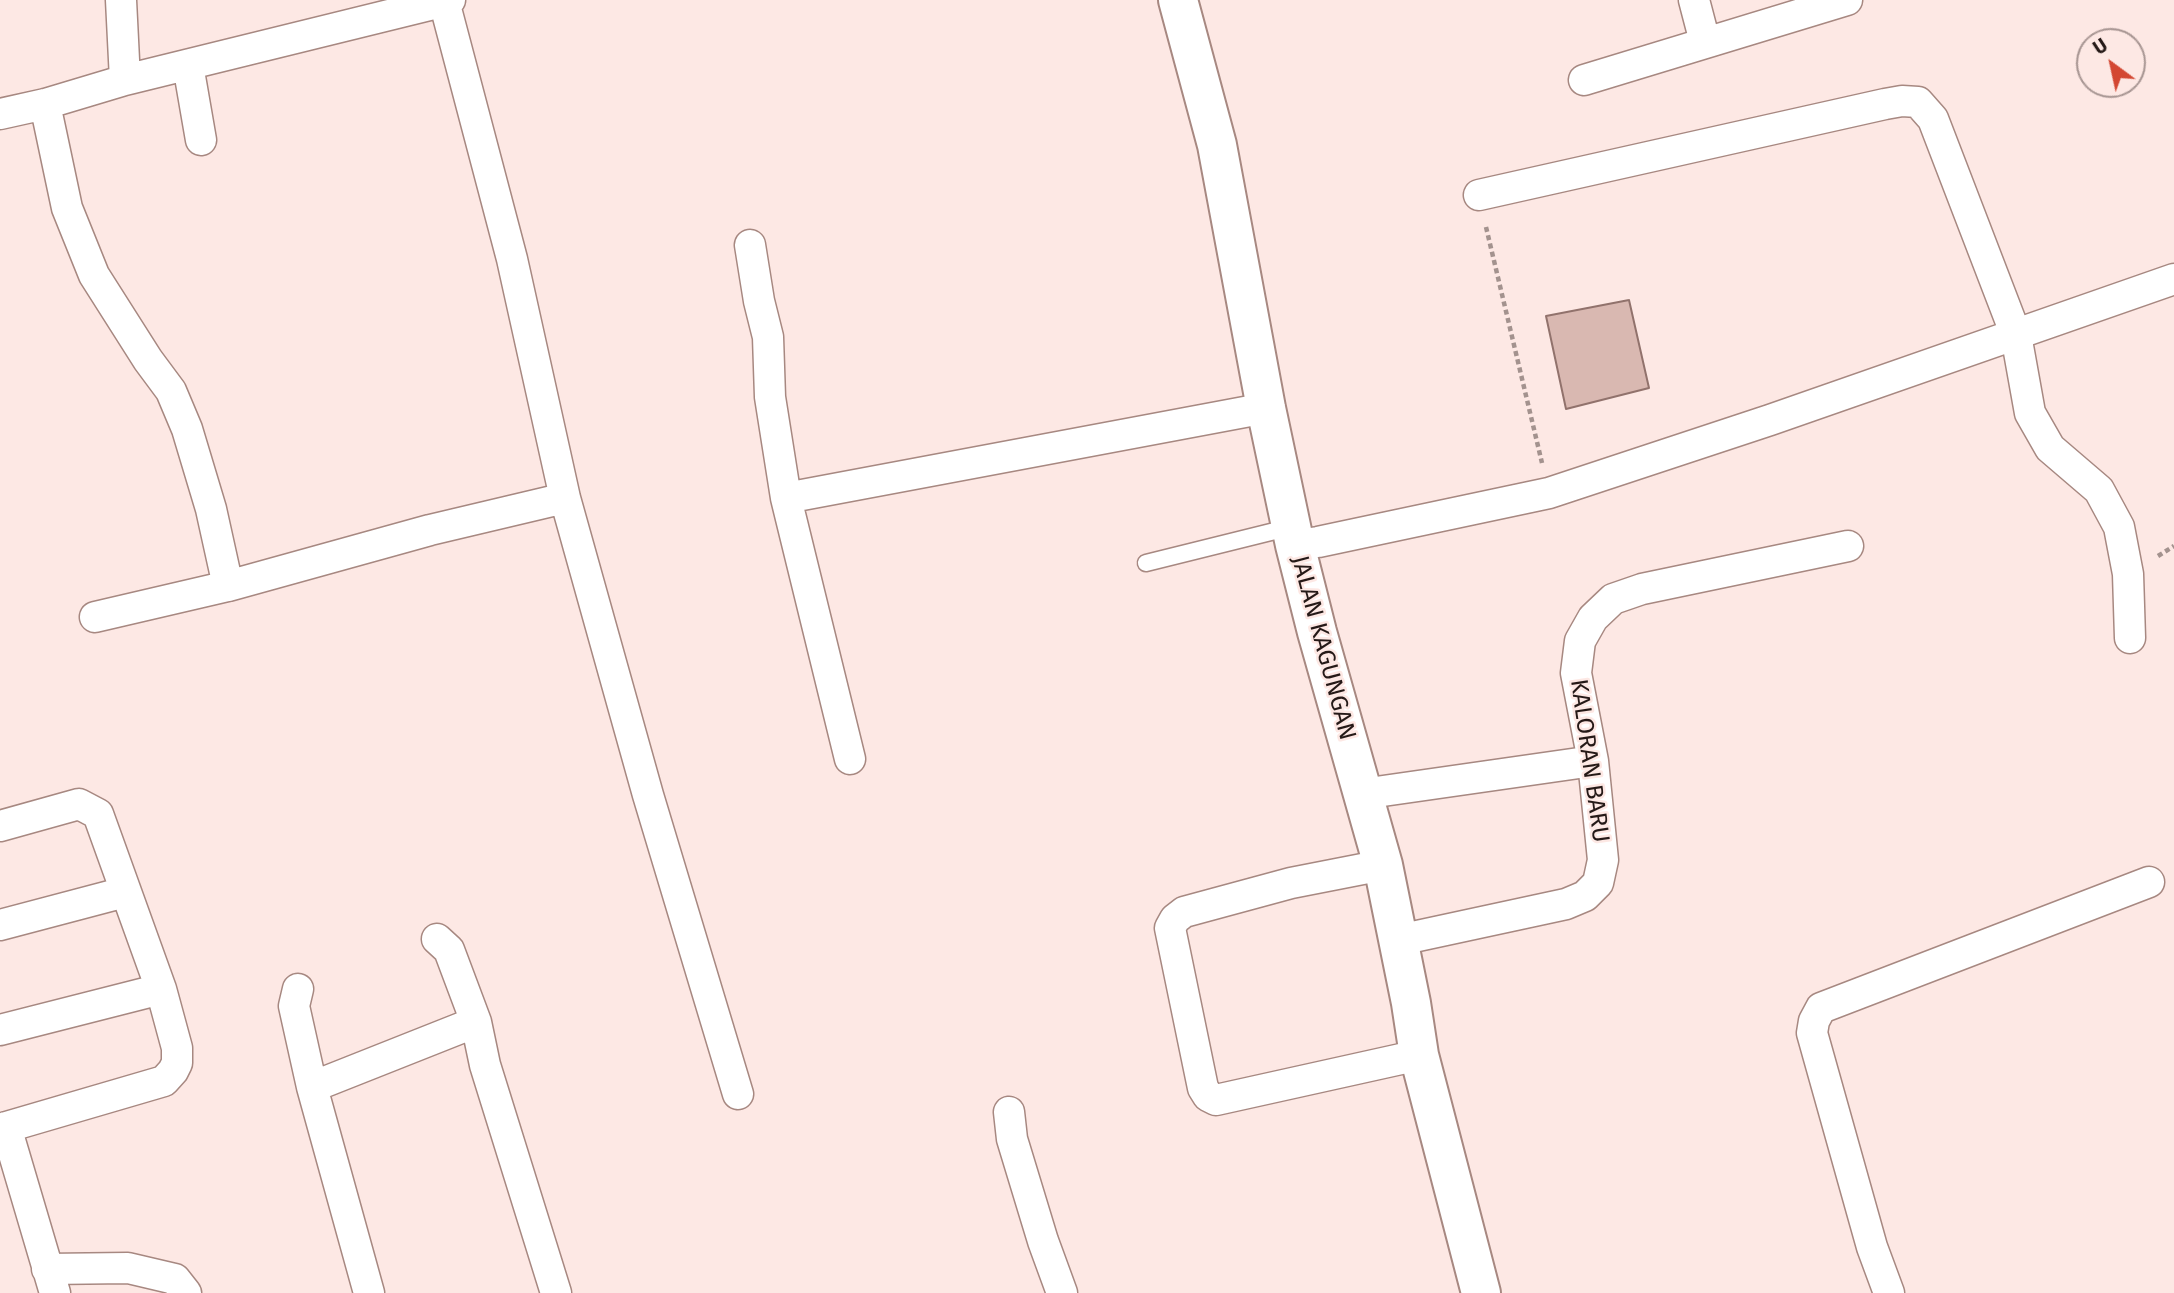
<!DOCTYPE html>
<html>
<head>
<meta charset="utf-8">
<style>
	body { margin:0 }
	#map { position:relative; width:2174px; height:1293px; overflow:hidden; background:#fde8e4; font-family:"Fira Sans",sans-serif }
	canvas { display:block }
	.north { position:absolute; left:2076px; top:28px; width:70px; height:70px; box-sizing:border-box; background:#fde8e4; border:2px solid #a79592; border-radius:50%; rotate:327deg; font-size:19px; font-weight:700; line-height:28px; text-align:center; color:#251917 }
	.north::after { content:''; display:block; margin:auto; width:24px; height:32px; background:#d34732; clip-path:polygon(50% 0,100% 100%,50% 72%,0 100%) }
</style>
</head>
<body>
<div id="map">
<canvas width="2174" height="1293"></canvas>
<div class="north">U</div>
</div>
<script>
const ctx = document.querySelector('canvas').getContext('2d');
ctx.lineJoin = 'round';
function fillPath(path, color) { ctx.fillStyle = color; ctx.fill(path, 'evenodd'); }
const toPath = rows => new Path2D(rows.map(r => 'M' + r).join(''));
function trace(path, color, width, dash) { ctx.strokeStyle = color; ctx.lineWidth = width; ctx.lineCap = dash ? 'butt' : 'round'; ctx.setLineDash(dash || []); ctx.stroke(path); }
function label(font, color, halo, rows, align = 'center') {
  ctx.font = font + ' "Fira Sans",sans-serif'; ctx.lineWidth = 5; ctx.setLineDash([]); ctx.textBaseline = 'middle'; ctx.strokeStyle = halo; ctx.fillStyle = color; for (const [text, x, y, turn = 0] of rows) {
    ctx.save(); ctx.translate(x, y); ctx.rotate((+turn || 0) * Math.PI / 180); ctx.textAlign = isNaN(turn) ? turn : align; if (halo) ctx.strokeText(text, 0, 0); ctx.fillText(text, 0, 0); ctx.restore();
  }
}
const building = toPath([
	[1629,300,1649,388,1566,409,1546,316,1629,300]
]);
fillPath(building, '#d9b8b1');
trace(building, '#91726c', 2);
const lane = toPath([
	[1146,563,1291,527]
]);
const street = toPath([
	[121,0,125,80],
	[1694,0,1705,42],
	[444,1,512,259,565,498,648,795,738,1094],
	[188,65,201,140],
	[1584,80,1847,0],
	[45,104,67,208,94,275,148,360,171,391,187,429,211,509,228,586,430,530,565,498],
	[0,114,45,104,125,80,450,0],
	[1479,195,1885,104,1902,101,1918,102,1933,119,2016,335,2030,413,2050,448,2099,490,2119,527,2128,574,2130,638],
	[750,245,759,301,768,337,770,397,786,498,850,759],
	[786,498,1266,408],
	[1295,545,1318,542,1549,493,1770,420,2174,279],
	[95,617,228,586],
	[1362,794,1593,761],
	[0,826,79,804,98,814,161,989,177,1048,177,1063,173,1071,164,1081,0,1129],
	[1383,865,1291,883,1184,912,1175,919,1170,928,1203,1088,1208,1096,1216,1100,1419,1055],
	[0,925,125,892],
	[437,939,449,950,476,1022,485,1065,556,1293],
	[1399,940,1566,904,1585,896,1598,883,1603,860,1593,761,1576,673,1580,641,1593,618,1613,599,1642,589,1848,546],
	[298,989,294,1006,312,1087,369,1293],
	[0,1030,161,989],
	[312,1087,476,1022],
	[1009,1112,1012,1139,1043,1241,1062,1293],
	[6,1127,55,1293],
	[47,1269,128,1268,175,1279,186,1293],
	[1889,1293,1872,1247,1812,1033,1814,1021,1821,1008,2149,882]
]);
const secondary = toPath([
	[1178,0,1217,145,1266,408,1295,545,1317,632,1383,865,1411,1003,1419,1055,1481,1293]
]);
trace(lane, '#a78881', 19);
trace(street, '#a78881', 33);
trace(secondary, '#a78881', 42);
trace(toPath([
	[1486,227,1542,463],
	[2158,556,2174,546]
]), '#a3928e', 4.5, [5, 3.5]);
trace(lane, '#fff', 16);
trace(street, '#fff', 30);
trace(secondary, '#fff', 38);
label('24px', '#251917', '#fde8e4', [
	["JALAN KAGUNGAN",1323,648,75],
	["KALORAN BARU",1589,761,82]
]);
</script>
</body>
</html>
